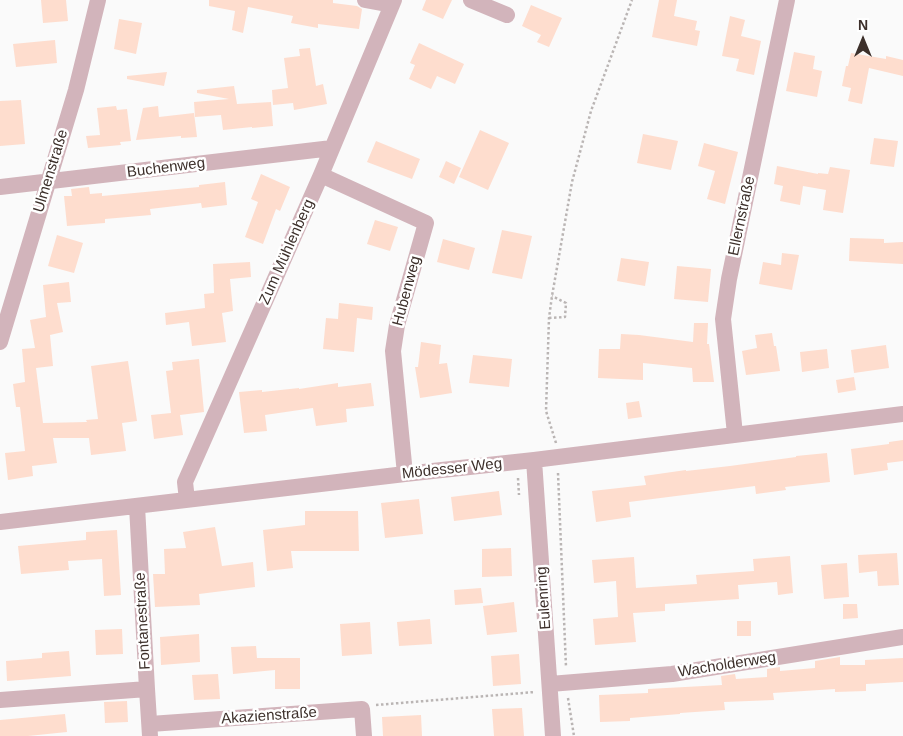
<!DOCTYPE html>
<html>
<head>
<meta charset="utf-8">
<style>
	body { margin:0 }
	#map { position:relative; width:903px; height:736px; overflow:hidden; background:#fafafa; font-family:Helvetica,sans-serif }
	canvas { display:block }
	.north { position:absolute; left:838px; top:15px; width:50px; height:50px; -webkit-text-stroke:4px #fff; paint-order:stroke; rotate:0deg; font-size:14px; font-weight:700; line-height:20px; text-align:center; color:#3d302b }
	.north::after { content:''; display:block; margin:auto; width:18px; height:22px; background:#3d302b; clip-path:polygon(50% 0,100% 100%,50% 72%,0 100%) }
</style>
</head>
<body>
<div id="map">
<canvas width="903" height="736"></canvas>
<div class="north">N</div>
</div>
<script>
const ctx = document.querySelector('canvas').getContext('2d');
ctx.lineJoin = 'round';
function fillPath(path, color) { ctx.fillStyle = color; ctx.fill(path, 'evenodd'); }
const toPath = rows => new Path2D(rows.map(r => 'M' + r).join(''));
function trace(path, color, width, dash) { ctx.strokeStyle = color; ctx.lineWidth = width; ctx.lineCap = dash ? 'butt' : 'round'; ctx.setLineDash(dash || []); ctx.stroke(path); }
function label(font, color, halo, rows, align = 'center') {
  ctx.font = font + ' Helvetica,sans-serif'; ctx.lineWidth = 5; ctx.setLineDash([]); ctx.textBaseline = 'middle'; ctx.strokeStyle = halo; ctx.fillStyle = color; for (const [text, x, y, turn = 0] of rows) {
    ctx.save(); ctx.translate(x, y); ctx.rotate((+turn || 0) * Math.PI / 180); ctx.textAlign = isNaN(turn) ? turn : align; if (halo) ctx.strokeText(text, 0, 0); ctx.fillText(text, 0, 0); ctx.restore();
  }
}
fillPath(toPath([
	[41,0,66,0,68,21,43,23],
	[209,0,333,0,333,3,357,6,362,9,359,29,318,24,318,28,291,23,293,16,248,7,243,33,232,30,235,11,209,6],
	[426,0,452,0,443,19,422,10],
	[659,0,677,0,674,16,697,21,695,30,700,31,697,46,652,37],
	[531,5,562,18,549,47,537,42,541,35,522,26],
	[730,16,745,20,741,36,761,41,754,75,736,71,739,59,722,56],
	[119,19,142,23,136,54,114,49],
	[55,40,57,63,16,67,13,44],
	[419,43,464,64,455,84,437,76,431,89,409,79,415,65,410,63],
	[310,48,316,86,323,84,327,104,294,110,293,103,273,105,272,90,288,88,284,58,300,56,299,49],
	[794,52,815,56,813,69,822,71,817,97,786,91],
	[851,53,886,59,886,56,903,60,903,76,869,68,862,104,848,101,851,88,842,86,846,66,848,66],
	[167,72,164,86,127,79,127,76],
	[234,86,237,104,271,102,273,126,252,128,252,127,223,130,221,115,195,117,194,102,229,99,197,93,197,90],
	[21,100,25,144,0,146,0,101],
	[116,106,117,110,127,109,131,141,120,142,121,145,88,148,86,136,100,135,97,108],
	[158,106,159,117,194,113,197,137,181,138,181,136,136,140,143,108],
	[480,130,509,143,488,190,459,177],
	[643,134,678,141,671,170,637,163],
	[874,138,898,141,894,167,870,164],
	[376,141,420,159,412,179,367,162],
	[704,143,738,152,725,204,707,199,715,171,698,166],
	[446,161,461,168,454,184,439,177],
	[777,166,818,174,818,173,828,174,830,167,850,170,843,213,823,210,826,190,803,186,800,205,780,201,783,186,774,184],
	[261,174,290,187,280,211,276,209,263,244,245,237,258,202,251,199],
	[225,182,227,205,202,208,201,203,150,209,151,215,105,219,105,223,67,226,64,196,72,196,71,189,89,187,90,194,102,193,102,196,199,187,199,185],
	[375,220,398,227,390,251,367,244],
	[502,230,532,236,522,279,492,273],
	[57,235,83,243,74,273,48,266],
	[850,238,884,239,884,243,903,242,903,264,849,261],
	[443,239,475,248,469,270,437,262],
	[782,253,799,255,792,290,759,284,763,262,781,265],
	[621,258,649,262,645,286,617,281],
	[250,262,251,277,230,279,233,311,222,313,226,342,192,346,189,322,166,325,165,313,205,308,204,294,214,293,213,264],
	[677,266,711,269,708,302,674,299],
	[69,282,71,302,57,303,63,332,50,335,53,366,36,368,43,423,87,422,86,420,98,419,91,366,128,361,137,421,122,423,126,451,91,455,89,438,53,438,57,463,32,466,33,476,8,480,5,453,25,451,20,407,16,407,13,384,25,382,22,349,35,348,30,320,46,317,43,285],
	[339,303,373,307,372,320,357,318,354,352,323,349,326,318,338,319],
	[694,323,708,323,707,344,709,344,714,382,693,382,692,368,643,363,643,380,598,378,599,349,620,349,621,334,639,335,693,342],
	[772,333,774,346,776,346,780,371,746,375,742,351,757,348,755,335],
	[421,342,441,345,439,364,447,363,452,393,420,398,415,367,418,367],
	[886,345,889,368,854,373,851,350],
	[827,349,829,368,802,372,800,352],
	[473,355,512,359,509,387,469,383],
	[199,359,204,412,180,415,183,435,154,439,151,415,171,413,166,371,173,370,172,362],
	[854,377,856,390,838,393,836,380],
	[338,383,338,387,371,383,374,406,346,409,347,422,316,426,313,408,265,415,267,431,244,433,239,392,262,390,262,392,299,388,299,389],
	[639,401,642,417,628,419,626,403],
	[903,440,903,461,887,463,888,470,854,475,851,449,889,444,889,442],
	[827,453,830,482,785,487,786,490,756,494,755,486,629,502,631,517,596,522,592,491,646,485,644,476,686,470,686,471,730,466,796,457,796,456],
	[499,491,502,515,454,521,451,497],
	[419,499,423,534,385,538,381,503],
	[305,511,358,511,359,551,291,551,293,568,267,571,263,530,305,525],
	[215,527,222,566,253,562,255,587,199,594,200,605,155,607,153,574,165,574,164,549,186,548,183,532],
	[117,530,121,595,104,596,102,559,68,561,69,570,21,574,18,546,86,540,86,532],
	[511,548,512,576,482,577,482,549],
	[897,553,899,585,878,586,877,571,859,573,858,555],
	[790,556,793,593,778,595,777,582,738,585,739,599,665,604,665,611,633,613,636,642,595,645,593,619,618,617,616,581,594,583,592,560,634,557,636,588,697,584,696,575,754,571,753,559],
	[847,563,849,597,824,599,821,565],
	[481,588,483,603,455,605,454,590],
	[514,602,517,632,487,635,483,606],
	[843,604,857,604,858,618,843,619],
	[430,619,432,644,399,646,397,622],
	[737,621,751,621,751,636,737,636],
	[370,622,372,654,342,656,340,624],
	[122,629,123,654,96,655,95,630],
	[199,634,200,662,161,665,160,637],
	[256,646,257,658,300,658,300,689,275,689,275,670,233,674,231,647],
	[69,651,71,676,7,681,6,661,42,658,42,653],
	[519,654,521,684,493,686,491,656],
	[840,657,840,665,865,665,865,660,903,658,903,682,866,684,866,691,835,692,835,689,773,693,774,700,724,702,725,710,680,713,680,714,630,718,630,721,600,722,599,695,648,693,648,689,722,685,721,676,735,674,736,679,767,677,767,669,780,667,780,671,815,668,815,661],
	[218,674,220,699,194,700,192,675],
	[127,701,128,722,105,723,104,702],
	[522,708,524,736,494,736,492,709],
	[65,714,67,732,28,736,0,736,0,720],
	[421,715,422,736,383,736,382,717]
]), '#feddce');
trace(toPath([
	[549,318,565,317,566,303,552,296],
	[556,443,546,411,549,318,552,296,572,182,591,111,632,0],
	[558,473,566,667],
	[518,478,519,495],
	[568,698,574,736],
	[376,705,535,692]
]), '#bab5b4', 2.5, [2.5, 2.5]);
trace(toPath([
	[365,0,392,5],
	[471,0,507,15],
	[321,175,426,223,397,325,393,351,405,474],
	[0,187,332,148],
	[0,342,76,90,98,0],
	[735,434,723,319,729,279,787,0],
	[534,460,553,736],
	[187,500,185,482,321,175,394,0],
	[137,506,147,689,150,736],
	[0,522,405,474,534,460,903,414],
	[550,684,672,674,903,637],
	[0,700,147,689],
	[150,724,362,709,364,736]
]), '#d2b4bb', 16);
label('15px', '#3d302b', '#fff', [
	["Buchenweg",166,168,-7],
	["Ulmenstraße",51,171,-73],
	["Ellernstraße",742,216,-78],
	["Zum Mühlenberg",287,252,-66],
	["Hubenweg",407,291,-75],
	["Mödesser Weg",452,469,-6],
	["Eulenring",544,598,-94],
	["Fontanestraße",143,621,-93],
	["Wacholderweg",727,665,-9],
	["Akazienstraße",269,716,-4]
]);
</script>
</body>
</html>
